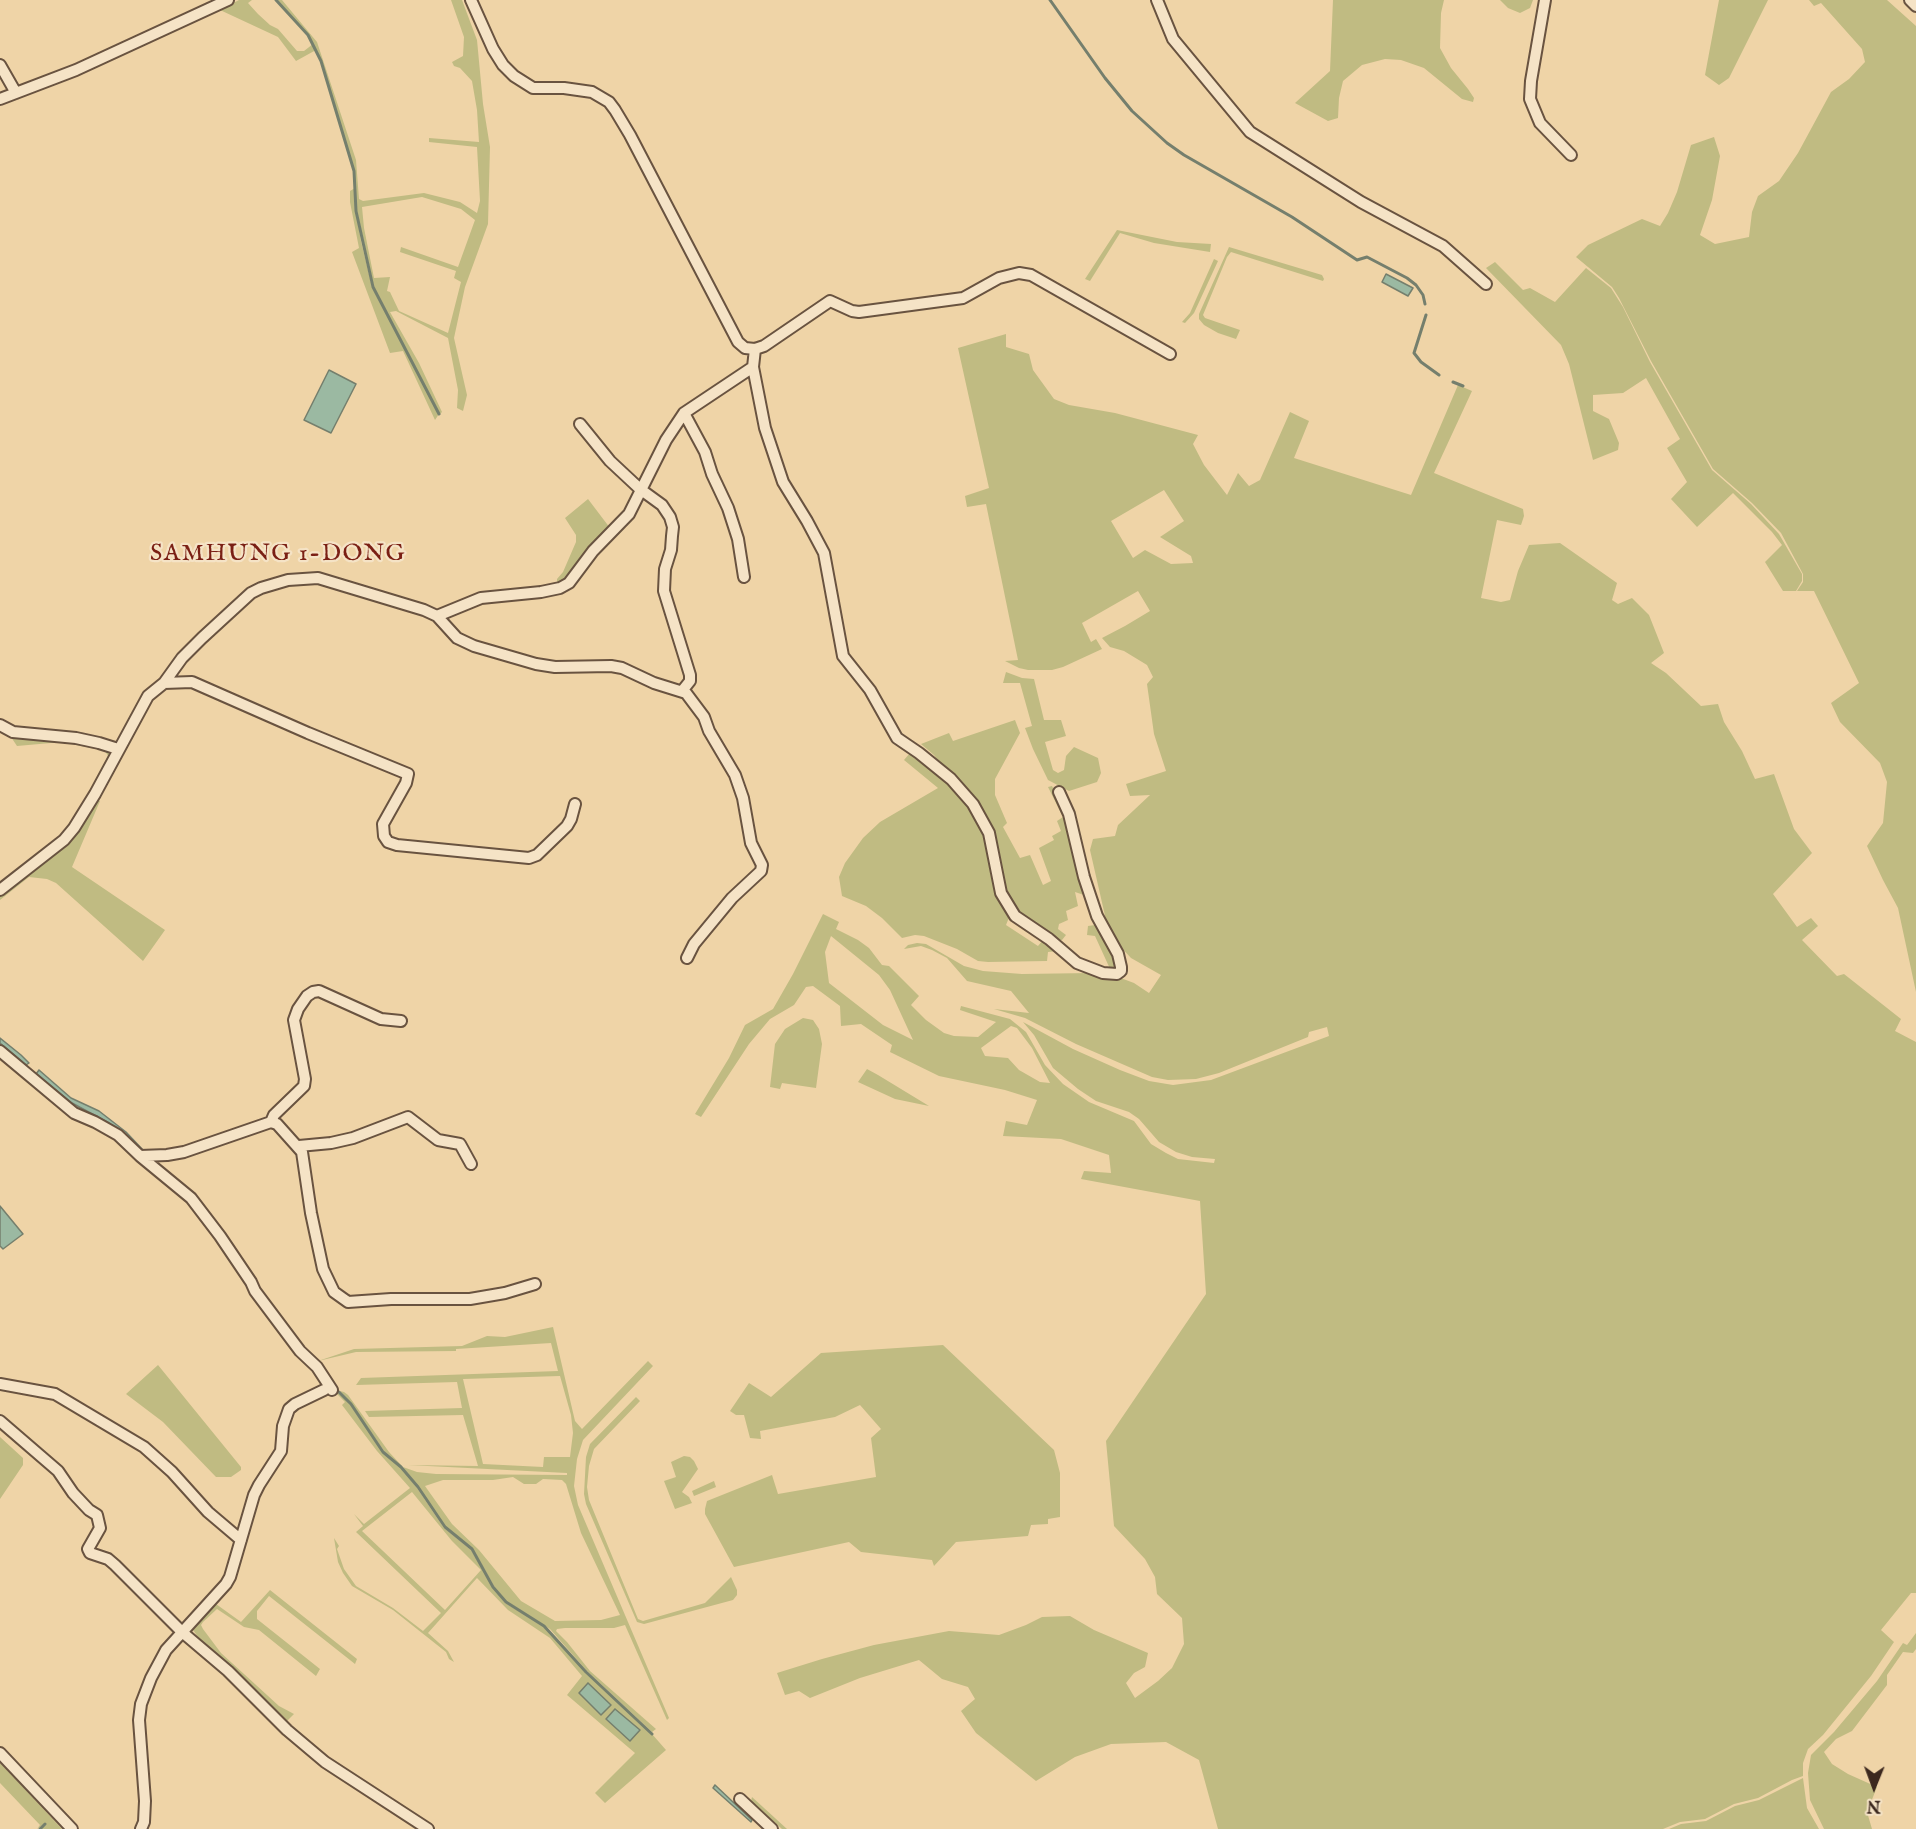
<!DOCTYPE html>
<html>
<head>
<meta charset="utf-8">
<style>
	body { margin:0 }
	#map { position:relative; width:1916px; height:1829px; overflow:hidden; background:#efd4a7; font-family:"IM FELL English",serif }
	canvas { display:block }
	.north { position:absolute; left:1844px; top:1757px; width:60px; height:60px; -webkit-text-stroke:4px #f5e3c6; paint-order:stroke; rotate:181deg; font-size:16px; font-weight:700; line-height:24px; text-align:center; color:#3c281e }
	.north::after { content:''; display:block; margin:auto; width:21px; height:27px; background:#3c281e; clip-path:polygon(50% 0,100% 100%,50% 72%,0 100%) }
</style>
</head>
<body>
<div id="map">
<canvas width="1916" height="1829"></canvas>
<div class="north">N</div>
</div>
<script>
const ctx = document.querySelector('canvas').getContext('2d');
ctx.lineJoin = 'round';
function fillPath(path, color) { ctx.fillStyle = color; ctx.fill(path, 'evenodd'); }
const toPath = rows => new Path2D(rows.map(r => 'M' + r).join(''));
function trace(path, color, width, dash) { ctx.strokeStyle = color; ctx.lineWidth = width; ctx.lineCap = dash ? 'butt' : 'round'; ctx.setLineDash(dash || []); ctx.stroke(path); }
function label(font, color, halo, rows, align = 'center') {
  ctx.font = font + ' "IM FELL English",serif'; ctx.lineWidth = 4.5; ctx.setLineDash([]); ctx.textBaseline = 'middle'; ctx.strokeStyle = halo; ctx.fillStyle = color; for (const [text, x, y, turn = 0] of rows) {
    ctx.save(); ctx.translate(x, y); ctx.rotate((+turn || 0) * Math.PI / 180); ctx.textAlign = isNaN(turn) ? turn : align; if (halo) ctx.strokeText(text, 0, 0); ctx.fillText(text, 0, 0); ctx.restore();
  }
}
fillPath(toPath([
	[239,0,252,0,248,3,258,14,270,25,278,29,297,51,304,51,313,44,316,50,296,61,278,37,220,10],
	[277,0,282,0,317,42,356,160,359,199,363,201,424,193,460,202,477,213,480,201,477,147,429,142,429,138,479,142,477,110,472,81,460,68,454,66,452,62,463,56,464,37,451,0,462,0,477,40,483,104,490,147,488,224,465,287,454,338,467,395,463,411,457,408,458,390,448,338,396,311,390,312,419,363,442,412,440,414,374,287,357,211,354,171,322,61,309,35],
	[422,197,461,209,475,220,458,267,401,247,400,252,456,271,454,278,461,282,448,333,399,311,390,292,387,291,390,277,374,278,364,228,362,207],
	[1333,0,1444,0,1441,13,1440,48,1451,68,1468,89,1474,98,1473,102,1462,99,1424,68,1401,60,1385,59,1362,65,1343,81,1339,98,1338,118,1328,121,1295,103,1330,71],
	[1500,0,1533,0,1530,8,1520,13,1508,8],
	[1719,0,1768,0,1729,78,1719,85,1705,75],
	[1809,0,1887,0,1916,26,1916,992,1898,908,1883,880,1867,846,1883,823,1887,782,1880,763,1840,722,1831,703,1859,683,1814,591,1797,591,1803,582,1803,574,1781,533,1752,503,1713,469,1651,361,1619,298,1612,287,1576,257,1588,245,1642,219,1660,226,1668,213,1677,192,1691,145,1714,137,1720,156,1712,200,1700,235,1715,244,1749,237,1752,212,1758,196,1779,181,1798,153,1831,92,1849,79,1865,62,1862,49,1821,3,1814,6],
	[355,188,355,205,361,241,372,287,439,414,435,420,403,351,390,353,352,252,359,248,350,202,350,191],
	[1117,230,1177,242,1211,244,1210,252,1154,243,1120,233,1090,281,1085,279],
	[1229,247,1322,275,1324,279,1323,281,1231,252,1227,257,1203,315,1205,318,1240,330,1236,339,1218,333,1204,325,1199,319,1199,314],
	[1214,259,1218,261,1194,313,1185,323,1182,322,1190,313],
	[1495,262,1523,290,1530,288,1555,302,1586,268,1611,288,1623,307,1650,362,1712,470,1751,504,1779,534,1802,574,1802,581,1796,591,1783,591,1765,562,1782,545,1772,532,1733,493,1697,527,1671,499,1687,482,1667,448,1680,439,1646,378,1623,393,1593,395,1593,411,1609,419,1619,443,1618,450,1593,460,1569,364,1561,345,1486,268],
	[1006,334,1006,347,1029,354,1033,370,1054,399,1069,405,1115,413,1198,435,1193,444,1204,465,1227,495,1238,473,1249,486,1260,480,1290,412,1309,421,1294,458,1411,495,1458,385,1472,391,1434,473,1523,509,1524,516,1521,525,1497,520,1481,598,1501,602,1510,600,1518,571,1529,545,1560,543,1617,583,1612,600,1618,604,1632,598,1649,615,1664,653,1651,663,1666,673,1701,706,1718,704,1724,722,1742,751,1755,779,1774,774,1794,829,1812,853,1773,894,1797,927,1811,918,1818,926,1802,940,1837,976,1844,974,1901,1019,1895,1031,1916,1042,1916,1593,1911,1593,1881,1630,1894,1642,1871,1676,1823,1735,1808,1749,1803,1763,1803,1776,1792,1780,1758,1798,1734,1804,1705,1819,1680,1822,1663,1829,1218,1829,1199,1760,1166,1742,1111,1744,1075,1757,1036,1781,976,1733,961,1711,975,1699,968,1687,942,1679,919,1660,860,1678,810,1698,799,1691,785,1695,777,1673,822,1659,874,1645,949,1631,999,1635,1026,1625,1042,1617,1070,1616,1094,1630,1148,1653,1145,1667,1134,1673,1126,1683,1135,1698,1158,1681,1172,1668,1184,1644,1182,1618,1157,1594,1155,1577,1145,1559,1114,1526,1106,1441,1206,1294,1200,1201,1081,1179,1084,1171,1111,1173,1109,1155,1061,1139,1003,1136,1006,1121,1027,1125,1037,1100,1005,1090,939,1076,890,1052,892,1045,861,1024,841,1026,840,1006,813,986,806,987,794,1005,770,1019,749,1044,701,1117,695,1114,729,1058,745,1025,773,1009,793,974,823,914,839,922,836,929,858,940,869,948,882,965,889,966,919,996,911,1005,926,1020,944,1033,954,1036,978,1037,996,1022,960,1010,961,1006,1010,1019,1026,1032,1045,1065,1063,1084,1089,1102,1134,1121,1151,1144,1166,1153,1178,1159,1214,1163,1215,1159,1192,1157,1176,1152,1159,1142,1139,1119,1129,1112,1096,1101,1078,1089,1053,1068,1034,1035,1023,1022,1073,1049,1120,1070,1149,1081,1173,1085,1211,1080,1329,1036,1327,1027,1309,1032,1308,1037,1219,1073,1196,1079,1168,1080,1152,1077,1076,1044,1025,1018,994,1009,1029,1013,1011,991,967,981,947,958,932,950,921,946,904,949,908,945,917,943,926,944,964,966,983,971,1022,974,1091,973,1118,977,1134,983,1149,993,1161,975,1131,958,1118,944,1106,920,1090,850,1093,839,1115,836,1118,825,1150,795,1130,796,1126,784,1166,771,1154,734,1147,684,1153,677,1147,665,1124,651,1110,647,1102,638,1125,626,1150,611,1138,591,1082,623,1091,642,1096,639,1102,649,1063,667,1052,670,1028,670,1019,668,1005,661,1018,660,986,504,967,507,965,496,989,488,958,348],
	[1164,490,1184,521,1160,537,1191,556,1193,563,1171,564,1145,550,1133,558,1111,521],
	[831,936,879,975,890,990,913,1040,883,1025,829,983,825,952],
	[1011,1026,1017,1028,1032,1048,1050,1083,1040,1082,1019,1070,1008,1058,985,1056,981,1048],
	[588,499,610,528,570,577,557,585,557,579,563,572,576,542,576,535,565,518],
	[1006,672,1022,678,1034,679,1044,720,1061,720,1066,736,1045,742,1053,770,1058,773,1064,770,1066,756,1074,747,1098,758,1101,773,1097,782,1069,791,1048,780,1033,749,1025,728,1032,726,1020,683,1003,683],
	[1015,720,1020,733,995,779,995,795,1007,823,1003,827,1020,858,1030,855,1043,885,1051,881,1039,848,1054,840,1052,836,1061,831,1057,821,1063,817,1048,787,1052,786,1064,810,1084,895,1075,892,1078,906,1066,911,1068,920,1059,924,1058,929,1066,935,1062,940,1055,940,1015,912,1006,898,992,833,934,755,921,744,949,733,953,741],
	[7,731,108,750,112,756,73,827,0,886,0,883,62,835,77,814,108,756,105,751,62,742,17,746],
	[910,753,951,784,970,804,983,828,991,876,997,895,1001,905,1010,915,1006,925,1038,946,1043,940,1057,951,1048,952,1047,961,988,962,978,961,957,949,924,936,915,935,902,938,882,918,866,906,842,896,839,877,845,863,863,838,880,822,938,788,904,760],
	[95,800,100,801,72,867,165,930,143,961,56,883,47,879,29,877,0,900,0,896,72,841],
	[1095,925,1101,929,1117,961,1119,969,1111,971,1095,936,1087,935,1088,926],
	[803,1018,813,1020,819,1029,822,1044,816,1088,782,1083,780,1089,770,1087,775,1044,785,1029],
	[867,1069,878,1075,929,1106,895,1099,858,1082],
	[553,1327,575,1421,582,1429,648,1361,653,1366,583,1440,577,1459,574,1486,578,1505,669,1718,667,1720,625,1625,614,1628,565,1628,557,1629,556,1631,567,1642,590,1671,656,1729,652,1732,587,1671,550,1629,506,1601,494,1586,473,1549,445,1526,417,1485,403,1467,417,1472,436,1474,567,1475,567,1473,408,1465,478,1466,463,1415,369,1417,365,1411,462,1408,457,1382,356,1385,361,1378,558,1371,551,1343,456,1349,456,1351,356,1352,318,1361,354,1349,462,1346,487,1336,505,1337],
	[560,1376,571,1415,573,1433,570,1457,544,1457,543,1467,483,1464,463,1379],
	[513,1477,524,1484,536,1484,543,1479,562,1480,566,1484,581,1533,620,1615,601,1620,555,1621,521,1601,479,1550,452,1524,425,1486,443,1480,493,1480],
	[943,1345,1054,1450,1060,1473,1060,1517,1048,1519,1048,1524,1031,1525,1028,1536,956,1542,934,1566,932,1560,861,1552,849,1542,734,1567,705,1514,705,1509,707,1501,772,1475,778,1494,876,1477,871,1438,881,1429,860,1405,835,1417,760,1431,761,1439,750,1438,744,1415,736,1415,730,1411,749,1383,771,1397,821,1353],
	[158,1365,241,1467,241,1470,231,1477,216,1477,163,1422,126,1394],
	[340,1391,344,1392,348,1395,389,1452,402,1466,384,1451,351,1403],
	[339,1392,350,1404,383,1453,401,1467,417,1488,444,1528,471,1550,493,1587,505,1603,544,1626,586,1672,652,1734,666,1750,605,1803,595,1793,635,1753,567,1695,582,1676,550,1638,508,1610,477,1578,428,1633,448,1651,454,1662,449,1659,446,1652,393,1610,352,1586,343,1573,338,1562,334,1538,339,1546,337,1549,344,1569,356,1586,393,1608,423,1631,441,1613,356,1532,363,1526,354,1514,364,1524,410,1488,377,1451,342,1405,345,1402,337,1394],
	[412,1492,452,1541,481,1570,445,1610,362,1531],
	[636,1397,640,1401,594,1449,589,1466,587,1487,589,1500,638,1619,643,1621,705,1603,731,1577,737,1590,737,1595,733,1600,644,1624,637,1622,586,1504,584,1494,586,1457,590,1444],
	[0,1437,23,1458,23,1465,0,1499],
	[684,1456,690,1457,694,1461,698,1469,682,1492,689,1497,692,1503,675,1509,664,1481,676,1477,671,1462],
	[714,1481,716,1487,694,1496,692,1491],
	[270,1590,357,1659,355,1664,269,1596,257,1611,257,1619,320,1669,316,1676,259,1630,244,1627,217,1609,203,1622,201,1625,203,1629,221,1653,279,1706,294,1714,286,1722,198,1637,191,1627,216,1604,241,1622],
	[1916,1633,1916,1649,1913,1653,1903,1652,1887,1675,1887,1685,1852,1731,1836,1739,1824,1752,1832,1764,1848,1774,1877,1787,1867,1812,1872,1829,1824,1829,1810,1800,1808,1773,1811,1755,1834,1732,1877,1681,1903,1643,1907,1645],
	[0,1763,20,1784,62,1829,41,1829,45,1823,37,1829,40,1825,0,1783],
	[1803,1778,1807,1808,1819,1829,1669,1829,1681,1824,1706,1821,1735,1806,1759,1800],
	[752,1797,787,1829,782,1829,751,1801]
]), '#c0bb82');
const water = toPath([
	[1386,274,1413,288,1408,296,1382,282,1386,274],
	[329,370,356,384,331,433,304,420,329,370],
	[0,1038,21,1055,29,1063,26,1065,0,1043,0,1038],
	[39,1070,71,1098,99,1111,126,1132,143,1150,140,1151,109,1123,72,1103,36,1074,39,1070],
	[0,1206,23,1234,3,1249,0,1246,0,1206],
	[588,1683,611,1705,601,1715,579,1693,588,1683],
	[615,1709,640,1730,630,1741,606,1719,615,1709],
	[715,1785,752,1820,751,1822,713,1788,715,1785]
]);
fillPath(water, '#9bb9a2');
trace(water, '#757f6d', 1.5);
trace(toPath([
	[276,0,308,35,321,61,354,171,356,211,373,287,439,414],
	[1050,0,1105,78,1132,111,1167,143,1184,155,1292,217,1357,260,1367,257,1407,278,1416,285,1423,295,1425,304],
	[1426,315,1414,353,1421,362,1439,375],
	[1453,382,1463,386],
	[339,1392,351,1404,383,1452,401,1467,418,1487,445,1527,472,1549,493,1587,506,1602,544,1626,586,1672,652,1734],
	[40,1829,45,1824]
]), '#757f6d', 3);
const minor = toPath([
	[471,0,493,49,503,65,514,76,533,88,564,88,592,92,609,102,615,110,630,135,738,342,745,348,755,349,764,346,830,301,852,311,859,312,963,298,999,278,1019,273,1031,275,1170,354],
	[1157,0,1173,39,1250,132,1361,202,1443,246,1486,284],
	[1545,0,1531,81,1530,99,1540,123,1571,155],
	[1910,0,1916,6],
	[0,65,16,93],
	[0,99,76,70,228,0],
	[755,349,753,367,765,428,783,482,807,521,824,553,843,656,870,690,897,738,919,753,951,779,973,804,989,833,1001,893,1015,916,1049,939,1077,963,1103,973,1117,974,1121,971,1121,967,1118,954,1097,916,1084,877,1069,814,1059,792],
	[684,413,705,452,712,474,728,508,738,539,744,577],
	[580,424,610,461,640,489,662,505,670,517,673,527,672,536,671,550,665,569,664,591,690,675,690,681,682,691],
	[437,616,481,598,541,592,560,588,569,583,593,551,629,514,666,440,684,413,753,367],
	[164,683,192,682,308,733,408,774,406,783,383,824,384,836,388,842,397,845,529,858,537,855,567,826,571,819,575,804],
	[0,725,13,732,76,738,99,743,118,749],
	[0,890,64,840,74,828,95,794,148,696,164,683,182,658,202,638,251,593,261,588,288,580,318,578,424,610,437,616,457,638,474,646,536,664,555,667,611,666,622,668,654,683,686,693,704,717,709,731,735,775,743,798,751,843,762,865,761,871,732,898,694,944,687,958],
	[0,1051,74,1113,95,1122,118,1135,140,1156,167,1155,184,1152,271,1122,277,1124,302,1152,311,1213,323,1269,334,1292,348,1302,391,1299,470,1299,505,1293,535,1284],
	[271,1122,274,1115,304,1086,305,1079,294,1020,298,1009,307,996,313,992,319,991,381,1019,401,1021],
	[299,1146,331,1143,353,1138,408,1117,438,1140,460,1144,471,1164],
	[140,1156,191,1198,220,1236,251,1282,255,1291,300,1351,317,1367,332,1390],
	[0,1384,55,1394,144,1447,172,1472,208,1512,241,1540],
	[0,1421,58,1471,73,1493,89,1510,97,1515,100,1528,88,1549,90,1553,108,1559,115,1565,182,1632,228,1671,287,1730,325,1762,428,1829],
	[0,1753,72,1829],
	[740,1799,772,1829],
	[141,1829,144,1822,145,1801,139,1720,141,1704,151,1678,166,1650,226,1584,230,1577,254,1495,259,1485,281,1451,283,1426,289,1409,295,1404,324,1390]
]);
trace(minor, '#695340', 14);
trace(minor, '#f5e3c6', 10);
ctx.letterSpacing = '1.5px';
label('24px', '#7a1f14', '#f5e3c6', [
	["SAMHUNG 1-DONG",278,555]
]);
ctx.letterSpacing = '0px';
</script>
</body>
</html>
